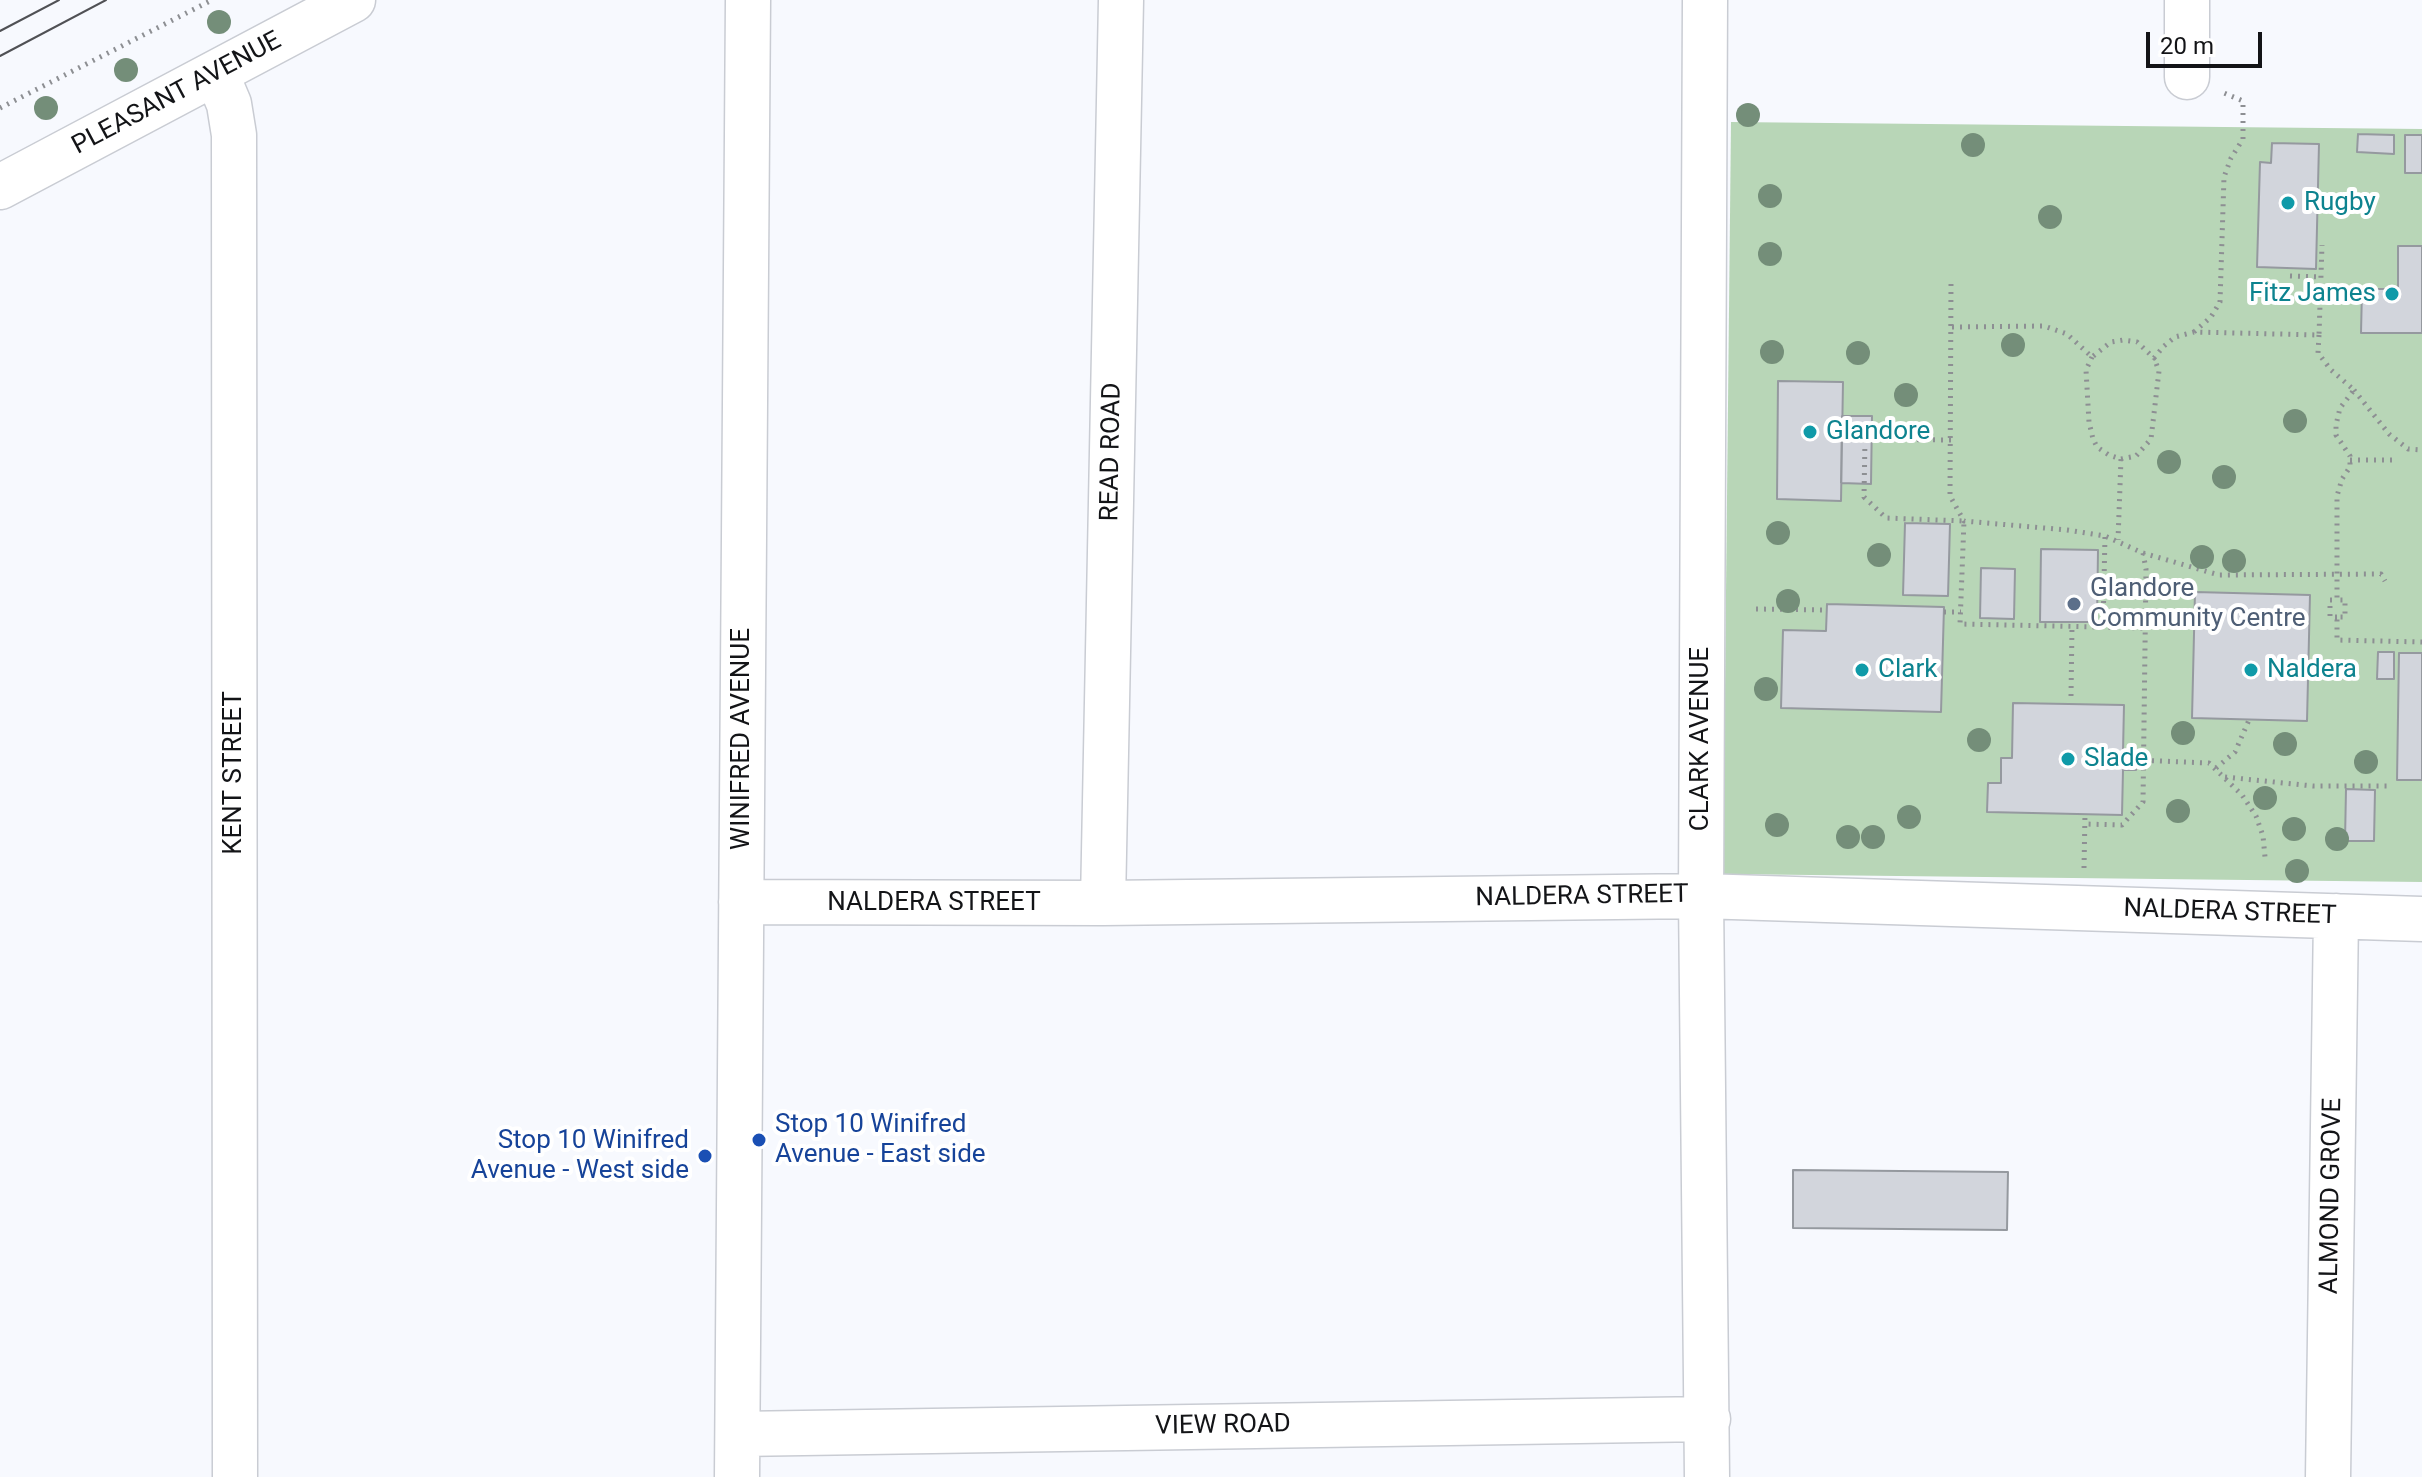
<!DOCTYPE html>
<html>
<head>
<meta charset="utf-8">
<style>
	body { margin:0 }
	#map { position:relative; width:2422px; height:1477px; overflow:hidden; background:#f7f9fe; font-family:Roboto,sans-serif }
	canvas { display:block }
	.scale { position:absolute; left:2146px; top:32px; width:116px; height:36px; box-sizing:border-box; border:4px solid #131417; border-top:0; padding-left:10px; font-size:24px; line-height:28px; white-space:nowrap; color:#131417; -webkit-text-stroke:6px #fff; paint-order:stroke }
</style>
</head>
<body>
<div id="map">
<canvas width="2422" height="1477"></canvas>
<div class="scale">20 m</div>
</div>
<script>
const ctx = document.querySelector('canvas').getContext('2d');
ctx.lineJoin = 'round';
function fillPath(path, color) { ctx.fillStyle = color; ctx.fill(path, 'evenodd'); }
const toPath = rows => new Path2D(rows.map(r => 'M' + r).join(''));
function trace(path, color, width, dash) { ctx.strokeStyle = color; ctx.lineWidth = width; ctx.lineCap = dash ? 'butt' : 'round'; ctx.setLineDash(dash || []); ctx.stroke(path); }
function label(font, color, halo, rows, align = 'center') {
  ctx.font = font + ' Roboto,sans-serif'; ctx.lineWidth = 8; ctx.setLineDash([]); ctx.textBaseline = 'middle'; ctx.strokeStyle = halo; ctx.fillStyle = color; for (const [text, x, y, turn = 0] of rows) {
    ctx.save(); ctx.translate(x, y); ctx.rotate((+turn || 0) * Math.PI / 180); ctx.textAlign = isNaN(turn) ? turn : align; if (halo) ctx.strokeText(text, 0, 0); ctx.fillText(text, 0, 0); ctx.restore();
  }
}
fillPath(toPath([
	[1731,122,2422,129,2422,882,1723,874]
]), '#b8d6b7');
const building = toPath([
	[2358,134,2394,135,2394,154,2357,152,2358,134],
	[2405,135,2422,135,2422,173,2405,173,2405,135],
	[2272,143,2319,144,2316,269,2257,267,2260,162,2271,163,2272,143],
	[2398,246,2422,246,2422,333,2361,333,2362,289,2398,289,2398,246],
	[1778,381,1843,382,1841,501,1777,499,1778,381],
	[1842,416,1872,416,1871,484,1841,483,1842,416],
	[1905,523,1950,524,1948,596,1903,595,1905,523],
	[2041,549,2098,550,2097,622,2040,622,2041,549],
	[1981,568,2015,569,2014,619,1980,618,1981,568],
	[2195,592,2310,595,2307,721,2192,718,2195,592],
	[1827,604,1944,607,1941,712,1781,708,1783,630,1826,631,1827,604],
	[2378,652,2394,652,2394,679,2377,679,2378,652],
	[2399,653,2422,653,2422,780,2397,780,2399,653],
	[2013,703,2124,705,2123,752,2136,752,2136,770,2123,770,2122,815,1987,812,1988,783,2001,783,2001,758,2012,758,2013,703],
	[2346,789,2375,790,2374,841,2345,841,2346,789],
	[1793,1170,2008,1172,2007,1230,1793,1228,1793,1170]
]);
fillPath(building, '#d2d5dc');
trace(building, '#95999f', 2);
const minor = toPath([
	[1705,0,1701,896,1707,1477],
	[216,73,229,104,234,135,235,1477],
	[2187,77,2187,0],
	[0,187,353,0],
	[741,902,1103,903,1701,896,2422,919],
	[1103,903,1121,0],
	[738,1434,1708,1419],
	[737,1477,748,0],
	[2328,1477,2336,916]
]);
trace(minor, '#c9ccd3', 47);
trace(toPath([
	[0,108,212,0],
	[2290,276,2321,277],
	[1951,284,1950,496,1964,521,2067,530,2105,536,2143,553,2146,569,2143,802,2122,825,2084,824],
	[1952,327,2044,326,2067,334,2092,357,2111,342,2123,340,2137,342,2154,358,2164,346,2175,337,2194,332,2319,335,2322,245],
	[2194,332,2211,317,2220,302,2224,177,2231,158,2243,139,2243,101,2224,93],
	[2319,335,2318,353,2331,370,2354,390,2340,408,2336,425,2336,435,2350,456,2350,467,2342,479,2337,496,2337,600,2345,600,2345,617,2337,617,2337,640,2422,642],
	[2092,357,2086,370,2089,422,2093,439,2097,447,2109,455,2121,459,2118,540],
	[2354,390,2389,434,2408,449,2422,450],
	[1951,440,1865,439,1864,497,1886,518,1964,521,1960,624,2146,628],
	[2121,459,2136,456,2151,439,2159,371,2154,358],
	[2350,460,2394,460],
	[2143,553,2219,575,2381,574,2385,581],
	[1756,609,1827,610],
	[1944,612,1961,612],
	[2337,617,2330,617,2330,600,2337,600],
	[2146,619,2190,621],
	[2103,627,2105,536],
	[2071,696,2072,626],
	[2136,760,2209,763,2242,795,2256,816,2263,836,2265,857],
	[2216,768,2235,752,2249,720],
	[2225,777,2313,786,2392,786],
	[2084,868,2085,814]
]), '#8d8f93', 5, [2, 6]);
trace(minor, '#fff', 44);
trace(toPath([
	[0,31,59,0],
	[0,56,106,0]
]), '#505155', 2);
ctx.fillStyle = '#748e79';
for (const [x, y] of [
	[219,22],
	[126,70],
	[46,108],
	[1748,115],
	[1973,145],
	[1770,196],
	[2050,217],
	[1770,254],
	[2013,345],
	[1772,352],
	[1858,353],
	[1906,395],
	[2295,421],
	[2169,462],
	[2224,477],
	[1778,533],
	[1879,555],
	[2202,557],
	[2234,561],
	[1788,601],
	[1766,689],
	[2183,733],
	[1979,740],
	[2285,744],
	[2366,762],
	[2265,798],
	[2178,811],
	[1909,817],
	[1777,825],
	[2294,829],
	[1848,837],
	[1873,837],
	[2337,839],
	[2297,871]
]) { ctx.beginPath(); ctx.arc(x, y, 12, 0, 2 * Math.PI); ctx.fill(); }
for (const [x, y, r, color] of [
	[2288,203,8,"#0f9aa8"],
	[2392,294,8,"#0f9aa8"],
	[1810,432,8,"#0f9aa8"],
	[2074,604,8,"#5c6f8a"],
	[1862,670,8,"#0f9aa8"],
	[2251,670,8,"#0f9aa8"],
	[2068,759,8,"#0f9aa8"],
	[759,1140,8,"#1a4fb4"],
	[705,1156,8,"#1a4fb4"]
]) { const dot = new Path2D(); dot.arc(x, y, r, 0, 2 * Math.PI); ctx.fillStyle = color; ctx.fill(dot); trace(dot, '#fff', 3); }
label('26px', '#131417', '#fff', [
	["PLEASANT AVENUE",177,94,-28],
	["READ ROAD",1112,452,-89],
	["WINIFRED AVENUE",742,739,-90],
	["CLARK AVENUE",1701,739,-90],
	["KENT STREET",234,773,-90],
	["NALDERA STREET",1582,897,-1],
	["NALDERA STREET",934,903],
	["NALDERA STREET",2230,913,2],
	["ALMOND GROVE",2332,1196,-89],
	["VIEW ROAD",1223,1426,-1]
]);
label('26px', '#0d838f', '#fff', [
	["Rugby",2304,203],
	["Fitz James",2376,294,"right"],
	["Glandore",1826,432],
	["Clark",1878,670],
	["Naldera",2267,670],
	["Slade",2084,759]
], 'left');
label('26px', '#4e5e75', '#fff', [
	["Glandore",2090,589],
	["Community Centre",2090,619]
], 'left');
label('26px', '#164399', '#fff', [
	["Stop 10 Winifred",775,1125],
	["Avenue - East side",775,1155],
	["Stop 10 Winifred",689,1141,"right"],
	["Avenue - West side",689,1171,"right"]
], 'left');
</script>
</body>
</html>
